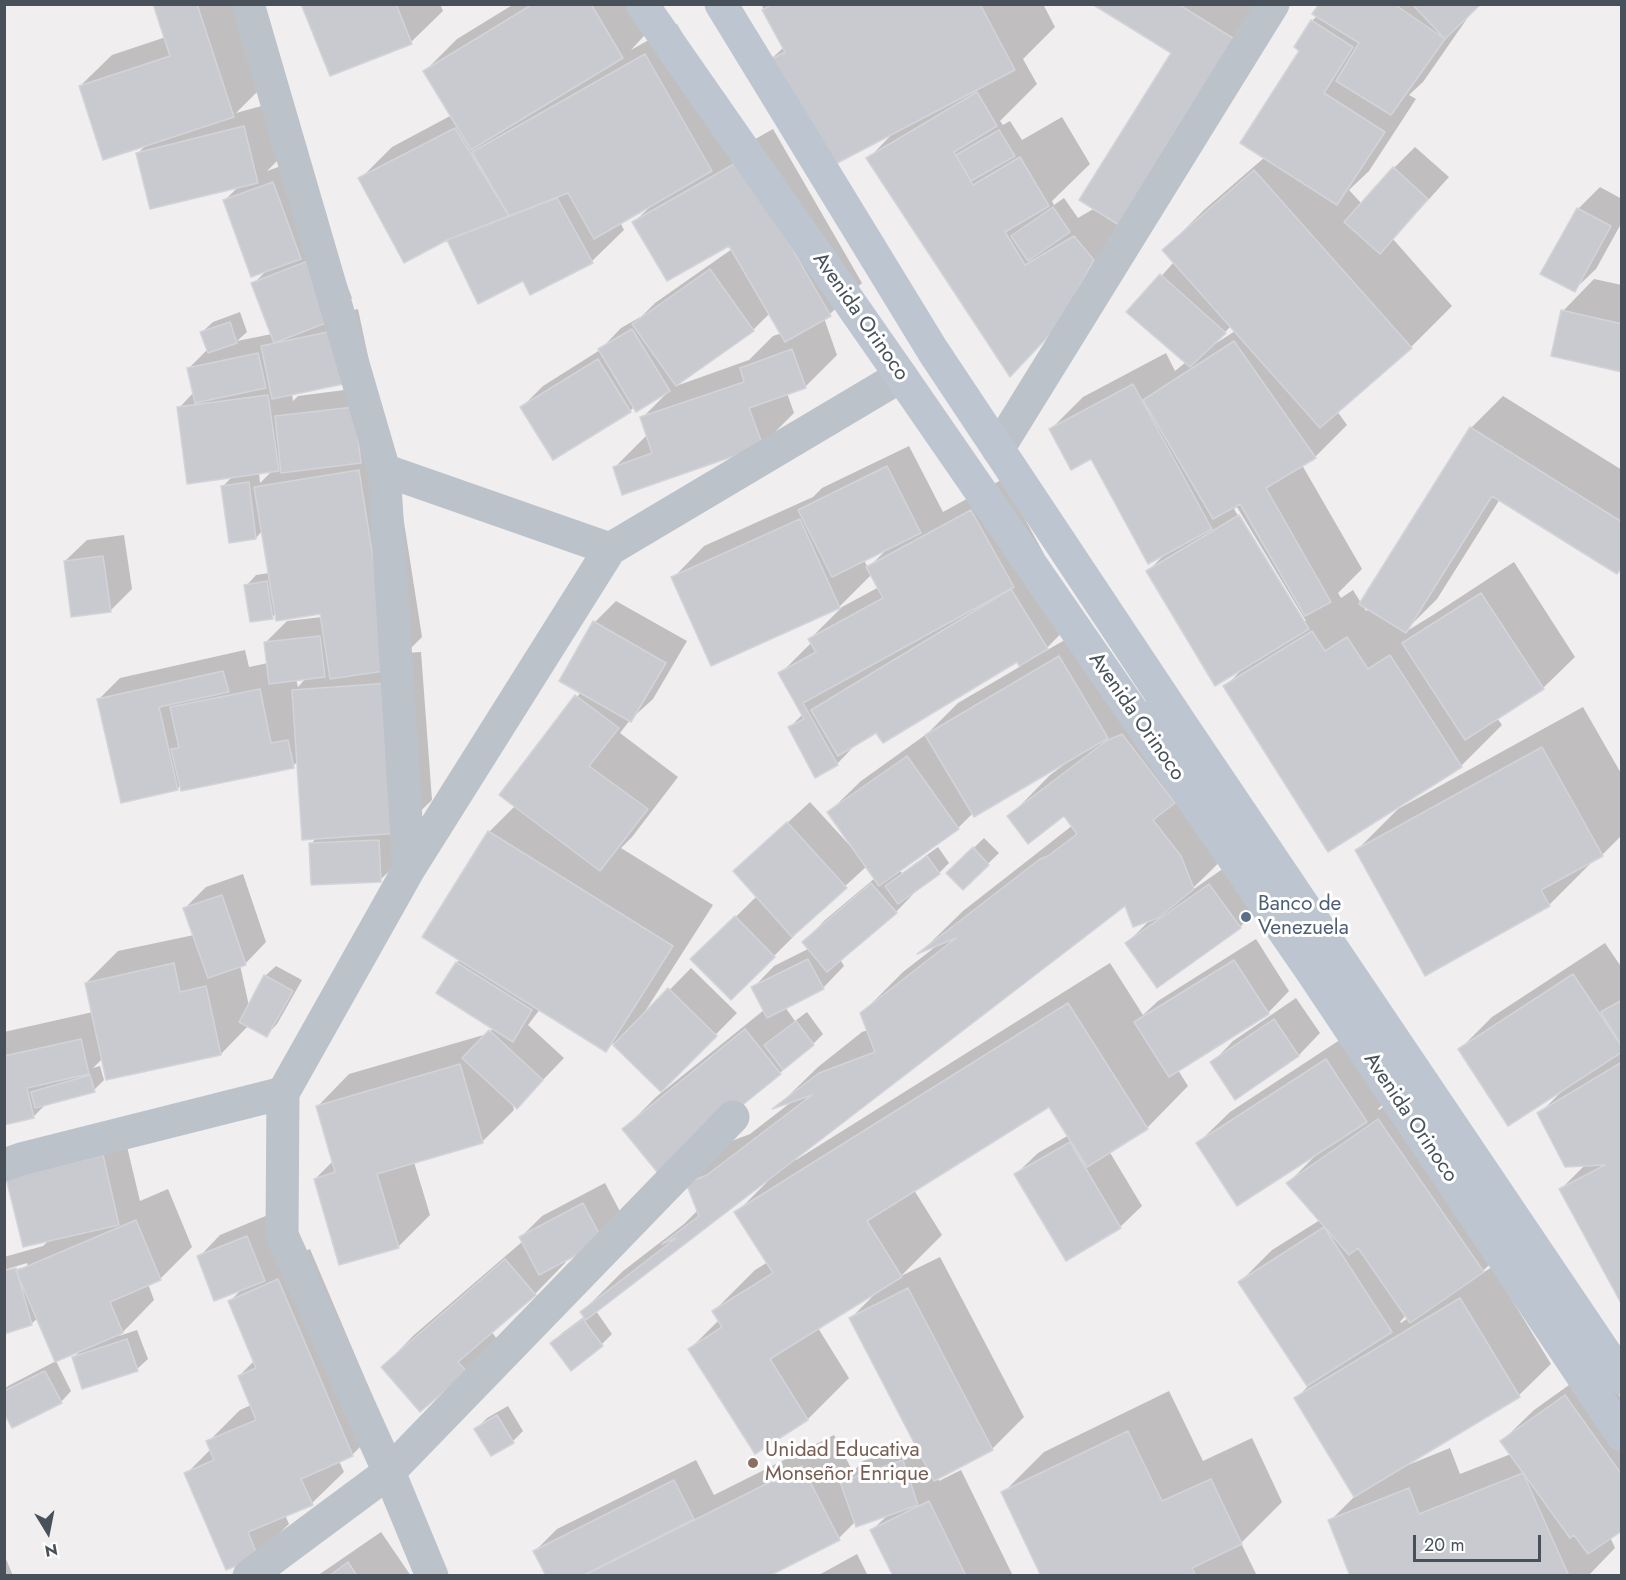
<!DOCTYPE html>
<html>
<head>
<meta charset="utf-8">
<style>
	body { margin:0 }
	#map { position:relative; width:1626px; height:1580px; overflow:hidden; background:#f0eeee; font-family:Jost,sans-serif }
	canvas { display:block }
	.frame { position:absolute; inset:0; border:6px solid #485159; pointer-events:none }
	.north { position:absolute; left:18px; top:1502px; width:60px; height:60px; -webkit-text-stroke:4px #fff; paint-order:stroke; rotate:170deg; font-size:16px; font-weight:700; line-height:24px; text-align:center; color:#485159 }
	.north::after { content:''; display:block; margin:auto; width:21px; height:27px; background:#485159; clip-path:polygon(50% 0,100% 100%,50% 72%,0 100%) }
	.scale { position:absolute; left:1413px; top:1535px; width:128px; height:27px; box-sizing:border-box; border:3px solid #485159; border-top:0; padding-left:8px; font-size:18px; line-height:21px; white-space:nowrap; color:#485159; -webkit-text-stroke:4px #fff; paint-order:stroke }
</style>
</head>
<body>
<div id="map">
<canvas width="1626" height="1580"></canvas>
<div class="frame"></div>
<div class="north">N</div>
<div class="scale">20 m</div>
</div>
<script>
const ctx = document.querySelector('canvas').getContext('2d');
ctx.lineJoin = 'round';
function fillPath(path, color) { ctx.fillStyle = color; ctx.fill(path, 'evenodd'); }
const toPath = rows => new Path2D(rows.map(r => 'M' + r).join(''));
function trace(path, color, width, dash) { ctx.strokeStyle = color; ctx.lineWidth = width; ctx.lineCap = dash ? 'butt' : 'round'; ctx.setLineDash(dash || []); ctx.stroke(path); }
function label(font, color, halo, rows, align = 'center') {
  ctx.font = font + ' Jost,sans-serif'; ctx.lineWidth = 6; ctx.setLineDash([]); ctx.textBaseline = 'middle'; ctx.strokeStyle = halo; ctx.fillStyle = color; for (const [text, x, y, turn = 0] of rows) {
    ctx.save(); ctx.translate(x, y); ctx.rotate((+turn || 0) * Math.PI / 180); ctx.textAlign = isNaN(turn) ? turn : align; if (halo) ctx.strokeText(text, 0, 0); ctx.fillText(text, 0, 0); ctx.restore();
  }
}
fillPath(toPath([
	[155,4,239,4,265,84,236,113,265,105,278,160,267,171,295,161,330,241,352,298,336,314,358,309,369,361,292,393,293,401,298,396,375,386,391,439,422,637,406,653,421,652,432,800,400,831,402,859,380,880,311,844,317,837,298,761,293,766,181,785,177,789,99,699,120,678,245,650,249,667,268,663,266,642,287,621,322,617,321,612,276,613,272,617,246,586,256,575,269,573,262,531,256,538,223,486,233,476,179,408,194,392,189,368,208,349,202,332,213,322,240,312,247,332,237,341,272,334,253,284,267,270,225,200,239,186,138,153,147,144,80,86,112,55,166,37],
	[272,471,260,483,259,472],
	[306,678,298,687,296,679],
	[302,4,440,4,443,11,411,42],
	[514,4,641,4,654,25,631,50,677,24,743,138,727,155,773,129,862,283,830,314,824,318,837,355,805,387,787,393,794,413,762,445,615,467,647,435,642,418,669,391,635,406,630,411,522,407,543,386,600,350,621,328,642,316,655,303,732,249,729,244,634,222,651,206,620,222,624,230,592,261,524,279,478,302,448,238,360,179,392,147,452,115,425,71,457,39],
	[770,313,782,333,773,336,749,360,676,386,753,330],
	[761,4,1043,4,1055,27,1023,59,1037,84,1000,121,1003,125,1010,121,1022,140,1062,117,1090,164,1052,201,1054,205,1064,198,1078,218,1095,208,1173,52,1095,4,1261,4,1051,334,1010,375,868,159,894,132,768,62,784,47],
	[1321,4,1479,4,1473,10,1423,82,1409,95,1416,99,1369,171,1349,190,1362,204,1394,168,1415,147,1449,177,1393,239,1452,306,1411,347,1337,411,1347,425,1315,457,1302,465,1362,569,1338,593,1341,598,1353,590,1361,603,1471,428,1503,396,1622,470,1622,568,1500,499,1437,599,1406,630,1407,631,1433,615,1514,562,1575,657,1543,688,1497,718,1502,725,1461,766,1225,687,1242,669,1147,572,1165,554,1092,457,1051,429,1083,397,1166,353,1175,371,1186,362,1129,312,1174,262,1164,250,1205,209,1265,157,1301,51,1296,47,1312,21,1317,16],
	[1231,326,1235,331,1215,344,1214,343],
	[1237,507,1306,621,1303,621,1234,509],
	[1361,603,1370,609,1366,611],
	[1600,187,1622,199,1622,222,1596,269,1574,290,1578,209],
	[1594,279,1622,285,1622,370,1563,311],
	[909,446,943,512,1003,479,1044,554,1042,556,1078,616,1042,653,1091,625,1140,707,1148,700,1235,847,1193,888,1194,889,1231,863,1261,906,1240,927,1127,943,1152,918,1125,903,795,1158,796,1160,1110,963,1143,1015,1158,1001,1256,939,1289,991,1268,1013,1178,1070,1188,1086,1147,1128,1109,1151,1142,1206,1120,1227,1016,1174,1038,1153,1069,1135,1050,1105,914,1190,942,1235,901,1276,940,1257,1024,1417,992,1449,937,1477,939,1481,961,1470,1013,1576,894,1576,872,1530,889,1514,856,1521,839,1538,765,1576,581,1576,535,1551,557,1529,696,1460,714,1495,834,1435,853,1472,863,1461,916,1443,851,1318,876,1293,818,1328,849,1378,808,1419,755,1452,690,1349,719,1320,714,1311,755,1270,768,1262,736,1213,767,1182,766,1181,596,1311,612,1334,602,1344,571,1369,552,1344,562,1333,585,1316,582,1312,623,1271,684,1224,698,1210,688,1183,729,1142,750,1134,794,1100,780,1104,818,1067,862,1032,868,1030,862,1013,903,972,939,944,925,948,963,911,1073,825,1064,814,1009,817,1050,775,1065,764,1064,763,973,813,958,828,899,870,902,873,938,847,949,863,939,873,916,889,917,890,896,912,840,959,844,966,823,988,785,1007,795,1021,807,1012,823,1034,813,1044,796,1057,780,1073,659,1171,624,1129,656,1097,764,1010,753,988,774,966,810,948,804,942,825,920,875,878,867,866,794,933,795,935,774,956,693,959,757,896,735,871,810,802,853,849,854,848,829,812,861,781,928,733,958,703,1021,666,1017,660,876,731,858,742,837,764,790,727,803,714,780,674,812,642,810,639,842,607,879,587,872,574,839,607,673,578,704,546,813,497,822,488],
	[887,549,868,568,864,560],
	[124,535,132,589,110,611,65,561,87,540],
	[616,601,687,641,653,699,630,720,620,733,678,777,632,837,621,848,713,905,644,1013,646,1014,691,968,737,1013,661,1090,613,1043,606,1050,540,1009,528,1025,564,1058,517,1107,512,1103,514,1110,482,1142,414,1162,430,1215,398,1247,315,1179,333,1161,318,1106,349,1074,487,1034,494,1028,457,963,460,959,489,832,516,805,501,794,581,692,595,622],
	[1583,707,1622,775,1622,835,1602,855,1589,862,1590,864,1549,905,1357,850,1398,809],
	[984,838,999,853,963,888,948,873],
	[243,874,266,942,245,964,240,965,249,1006,265,976,276,966,302,980,277,1024,267,1035,249,1025,221,1054,103,1058,93,1068,100,1066,104,1080,94,1090,47,1103,33,1117,4,1123,4,1032,93,1012,86,983,118,951,194,935,185,908,206,887],
	[1605,943,1622,968,1622,1302,1561,1189,1586,1164,1539,1114,1562,1091,1460,1049,1492,1017],
	[1296,998,1320,1033,1299,1055,1236,1098,1212,1063,1233,1041],
	[1358,1028,1398,1089,1378,1109,1379,1110,1411,1088,1515,1239,1483,1271,1484,1272,1492,1267,1551,1364,1519,1395,1407,1463,1408,1465,1450,1448,1460,1474,1511,1454,1502,1441,1534,1410,1597,1365,1622,1399,1622,1529,1610,1537,1615,1548,1588,1576,1352,1576,1330,1521,1355,1496,1296,1399,1308,1386,1240,1282,1272,1250,1320,1220,1288,1183,1315,1156,1198,1143,1230,1112],
	[1406,1315,1408,1318,1401,1323,1400,1322],
	[124,1134,140,1201,168,1189,192,1247,160,1279,148,1284,154,1300,119,1336,137,1330,148,1359,137,1369,73,1358,81,1350,38,1318,31,1324,4,1273,28,1266,27,1263,4,1270,4,1257,43,1246,49,1240,8,1178],
	[605,1183,624,1219,565,1260,566,1262,535,1294,491,1331,497,1339,466,1371,383,1367,414,1335,523,1241,521,1237,542,1216],
	[268,1215,286,1259,310,1249,384,1423,352,1455,339,1461,344,1472,312,1503,285,1515,289,1524,257,1555,186,1474,211,1449,208,1442,240,1410,251,1405,239,1376,255,1360,230,1301,244,1287,199,1257,220,1235],
	[56,1361,71,1391,61,1402,4,1410,4,1389,8,1386],
	[1169,1391,1203,1461,1252,1438,1282,1502,1241,1543,1257,1576,1043,1576,1003,1493,1044,1452],
	[508,1406,523,1431,513,1441,476,1429,487,1418],
	[381,1532,411,1576,317,1576],
	[4,1554,13,1576,4,1576],
	[857,1554,868,1576,817,1576]
]), '#0003');
const building = toPath([
	[153,4,197,4,234,117,103,160,79,86,170,56,153,4],
	[301,4,396,4,412,44,330,76,301,4],
	[533,4,591,4,623,58,471,150,423,71,533,4],
	[773,4,980,4,1015,70,824,170,766,62,785,52,762,10,773,4],
	[1092,4,1178,4,1236,40,1119,225,1079,200,1171,53,1092,4],
	[1319,4,1394,4,1445,39,1391,115,1336,81,1359,43,1312,14,1319,4],
	[1412,4,1481,4,1445,39,1412,4],
	[1311,20,1353,47,1324,93,1385,132,1337,205,1240,143,1299,51,1294,47,1311,20],
	[645,54,712,171,594,239,568,193,509,216,472,152,645,54],
	[977,92,997,126,954,152,973,185,1020,157,1049,206,1005,232,1025,265,1074,236,1094,260,1056,328,1010,377,866,158,977,92],
	[244,126,258,183,150,209,136,153,244,126],
	[455,128,509,216,447,240,404,263,358,178,455,128],
	[999,130,1015,156,971,181,956,155,999,130],
	[741,160,831,316,785,342,729,246,667,281,632,222,741,160],
	[1393,167,1428,199,1380,254,1344,222,1393,167],
	[1254,170,1412,348,1320,428,1162,250,1254,170],
	[273,182,301,259,251,277,223,200,273,182],
	[557,198,593,263,530,295,523,281,478,304,447,240,557,198],
	[1053,207,1070,232,1028,261,1011,236,1053,207],
	[1577,208,1611,226,1575,292,1540,274,1577,208],
	[308,261,331,321,274,343,251,283,308,261],
	[710,269,754,331,676,386,632,324,710,269],
	[1160,274,1226,333,1190,367,1126,312,1160,274],
	[1561,310,1622,324,1622,372,1551,356,1561,310],
	[230,322,237,343,208,353,200,332,230,322],
	[632,329,670,391,636,412,598,349,632,329],
	[337,330,348,383,272,399,261,346,337,330],
	[1234,341,1316,458,1266,488,1331,602,1305,616,1240,504,1213,519,1143,400,1234,341],
	[792,349,806,388,749,408,763,446,622,495,613,467,652,453,640,417,744,382,740,368,792,349],
	[258,353,266,388,195,403,187,368,258,353],
	[598,359,631,412,553,460,520,407,598,359],
	[1133,384,1212,529,1148,564,1091,459,1071,470,1049,429,1133,384],
	[268,395,279,471,187,484,177,407,268,395],
	[354,407,361,463,281,473,275,416,354,407],
	[1470,427,1622,522,1622,568,1617,574,1492,496,1406,633,1359,604,1470,427],
	[887,466,921,533,832,577,798,510,887,466],
	[359,470,391,670,330,679,320,614,276,621,254,487,359,470],
	[249,482,256,539,229,543,221,486,249,482],
	[971,510,1014,587,803,703,838,765,815,778,788,727,804,719,778,673,816,652,808,639,883,598,866,567,971,510],
	[1239,515,1309,629,1215,686,1146,571,1239,515],
	[800,519,840,608,711,666,671,577,800,519],
	[103,556,111,612,71,617,64,561,103,556],
	[267,581,273,619,250,622,244,585,267,581],
	[1011,589,1048,649,1019,666,1017,662,883,743,876,733,838,756,811,710,1011,589],
	[1481,593,1544,689,1465,740,1402,643,1481,593],
	[593,621,666,663,631,722,559,681,593,621],
	[1312,631,1325,651,1347,637,1368,669,1390,655,1462,767,1328,852,1223,686,1312,631],
	[320,636,325,677,269,684,264,642,320,636],
	[1059,656,1108,738,974,817,925,735,1059,656],
	[223,671,229,692,159,707,178,790,121,803,97,699,223,671],
	[390,683,400,833,302,840,292,690,390,683],
	[260,689,271,743,288,740,294,768,181,791,171,749,179,748,170,707,260,689],
	[575,695,619,728,589,766,648,809,600,871,499,795,575,695],
	[1122,734,1175,803,1153,820,1181,856,1194,889,1158,918,1133,927,1125,906,586,1320,580,1312,676,1238,662,1244,699,1216,686,1183,707,1175,812,1095,772,1109,819,1073,875,1052,860,1013,956,938,917,954,1040,859,1048,856,1077,834,1064,816,1028,844,1007,816,1106,741,1122,734],
	[1542,747,1603,856,1541,890,1550,906,1425,976,1355,850,1542,747],
	[907,756,959,829,879,886,827,812,907,756],
	[787,822,847,888,792,937,733,871,787,822],
	[488,831,673,946,606,1052,422,937,488,831],
	[379,840,381,882,311,885,309,843,379,840],
	[973,847,989,865,963,890,946,873,973,847],
	[927,856,940,874,898,904,885,886,927,856],
	[871,883,897,913,827,972,802,942,871,883],
	[1209,884,1241,928,1157,988,1125,943,1209,884],
	[222,895,246,965,208,978,183,908,222,895],
	[735,916,775,957,731,1000,690,959,735,916],
	[808,959,824,989,767,1018,751,987,808,959],
	[1234,960,1269,1014,1169,1077,1134,1022,1234,960],
	[456,962,532,1010,513,1042,436,993,456,962],
	[174,963,180,992,206,986,221,1055,106,1080,85,983,174,963],
	[1573,974,1622,1047,1622,1052,1508,1126,1458,1049,1573,974],
	[264,975,293,991,267,1037,239,1022,264,975],
	[668,988,717,1036,661,1092,613,1045,668,988],
	[1622,1000,1622,1045,1621,1045,1601,1012,1622,1000],
	[1068,1003,1148,1129,1087,1167,1049,1107,867,1221,902,1277,770,1359,808,1420,755,1454,688,1349,722,1327,712,1311,773,1273,734,1212,1068,1003],
	[1274,1019,1299,1056,1235,1100,1210,1062,1274,1019],
	[796,1021,814,1045,783,1070,764,1045,796,1021],
	[745,1029,781,1074,658,1173,622,1129,745,1029],
	[489,1030,543,1080,517,1109,462,1058,489,1030],
	[81,1039,89,1074,27,1088,34,1118,4,1125,4,1056,81,1039],
	[1326,1059,1367,1122,1237,1206,1196,1143,1326,1059],
	[1622,1062,1622,1305,1559,1189,1605,1165,1565,1167,1537,1113,1622,1062],
	[460,1064,483,1143,377,1174,399,1248,339,1265,314,1179,335,1172,316,1106,460,1064],
	[90,1075,95,1092,35,1108,31,1092,90,1075],
	[1378,1119,1484,1272,1410,1323,1358,1248,1349,1255,1286,1183,1378,1119],
	[1070,1142,1121,1228,1066,1261,1014,1174,1070,1142],
	[103,1155,119,1225,23,1247,6,1178,103,1155],
	[583,1203,603,1241,539,1275,519,1237,583,1203],
	[136,1220,161,1280,110,1302,123,1333,55,1362,16,1271,136,1220],
	[1324,1227,1392,1332,1307,1386,1238,1282,1324,1227],
	[247,1236,265,1281,214,1301,197,1256,247,1236],
	[505,1259,536,1295,458,1362,467,1372,420,1412,381,1367,505,1259],
	[16,1268,32,1325,4,1334,4,1271,16,1268],
	[278,1279,353,1456,301,1479,313,1505,248,1532,258,1557,226,1570,184,1473,214,1460,206,1441,256,1420,238,1376,256,1368,228,1301,278,1279],
	[908,1288,993,1450,934,1481,849,1318,908,1288],
	[1460,1298,1520,1397,1354,1497,1294,1398,1460,1298],
	[583,1319,603,1346,571,1371,550,1343,583,1319],
	[127,1339,138,1371,82,1389,72,1357,127,1339],
	[45,1371,62,1403,12,1428,4,1413,4,1391,45,1371],
	[1565,1395,1622,1475,1622,1531,1588,1554,1574,1535,1570,1538,1500,1441,1565,1395],
	[497,1415,514,1443,491,1456,474,1429,497,1415],
	[1128,1431,1162,1501,1211,1479,1242,1544,1192,1568,1196,1576,1041,1576,1001,1492,1128,1431],
	[903,1460,918,1505,856,1527,840,1482,903,1460],
	[802,1466,840,1540,769,1576,583,1576,802,1466],
	[1523,1473,1569,1576,1350,1576,1328,1520,1409,1488,1419,1514,1523,1473],
	[674,1480,694,1519,582,1576,546,1576,533,1551,674,1480],
	[929,1501,966,1576,893,1576,870,1530,929,1501],
	[348,1562,357,1576,329,1576,348,1562]
]);
fillPath(building, '#c9cad0');
trace(building, '#d2d4d9', 1.5);
trace(toPath([
	[248,4,384,470,409,869],
	[998,449,1273,4],
	[384,470,610,549],
	[4,1165,21,1159,283,1093],
	[249,1576,389,1472,733,1117],
	[432,1576,389,1472,282,1235,283,1093,409,869,610,549,901,376]
]), '#bbc2c9', 33);
trace(toPath([
	[642,4,901,376,1310,969,1622,1435],
	[721,4,933,351,1185,730,1622,1378]
]), '#bdc6d0', 33);
for (const [x, y, r, color] of [
	[1246,917,6,"#5c6f8a"],
	[753,1463,6,"#8d6e63"]
]) { const dot = new Path2D(); dot.arc(x, y, r, 0, 2 * Math.PI); ctx.fillStyle = color; ctx.fill(dot); trace(dot, '#fff', 2); }
label('21px', '#485159', '#fff', [
	["Avenida Orinoco",860,317,55],
	["Avenida Orinoco",1136,717,55],
	["Avenida Orinoco",1410,1118,56]
]);
label('21px', '#4e5e75', '#fff', [
	["Banco de",1258,905],
	["Venezuela",1258,929]
], 'left');
label('21px', '#785e54', '#fff', [
	["Unidad Educativa",765,1451],
	["Monseñor Enrique",765,1475]
], 'left');
</script>
</body>
</html>
